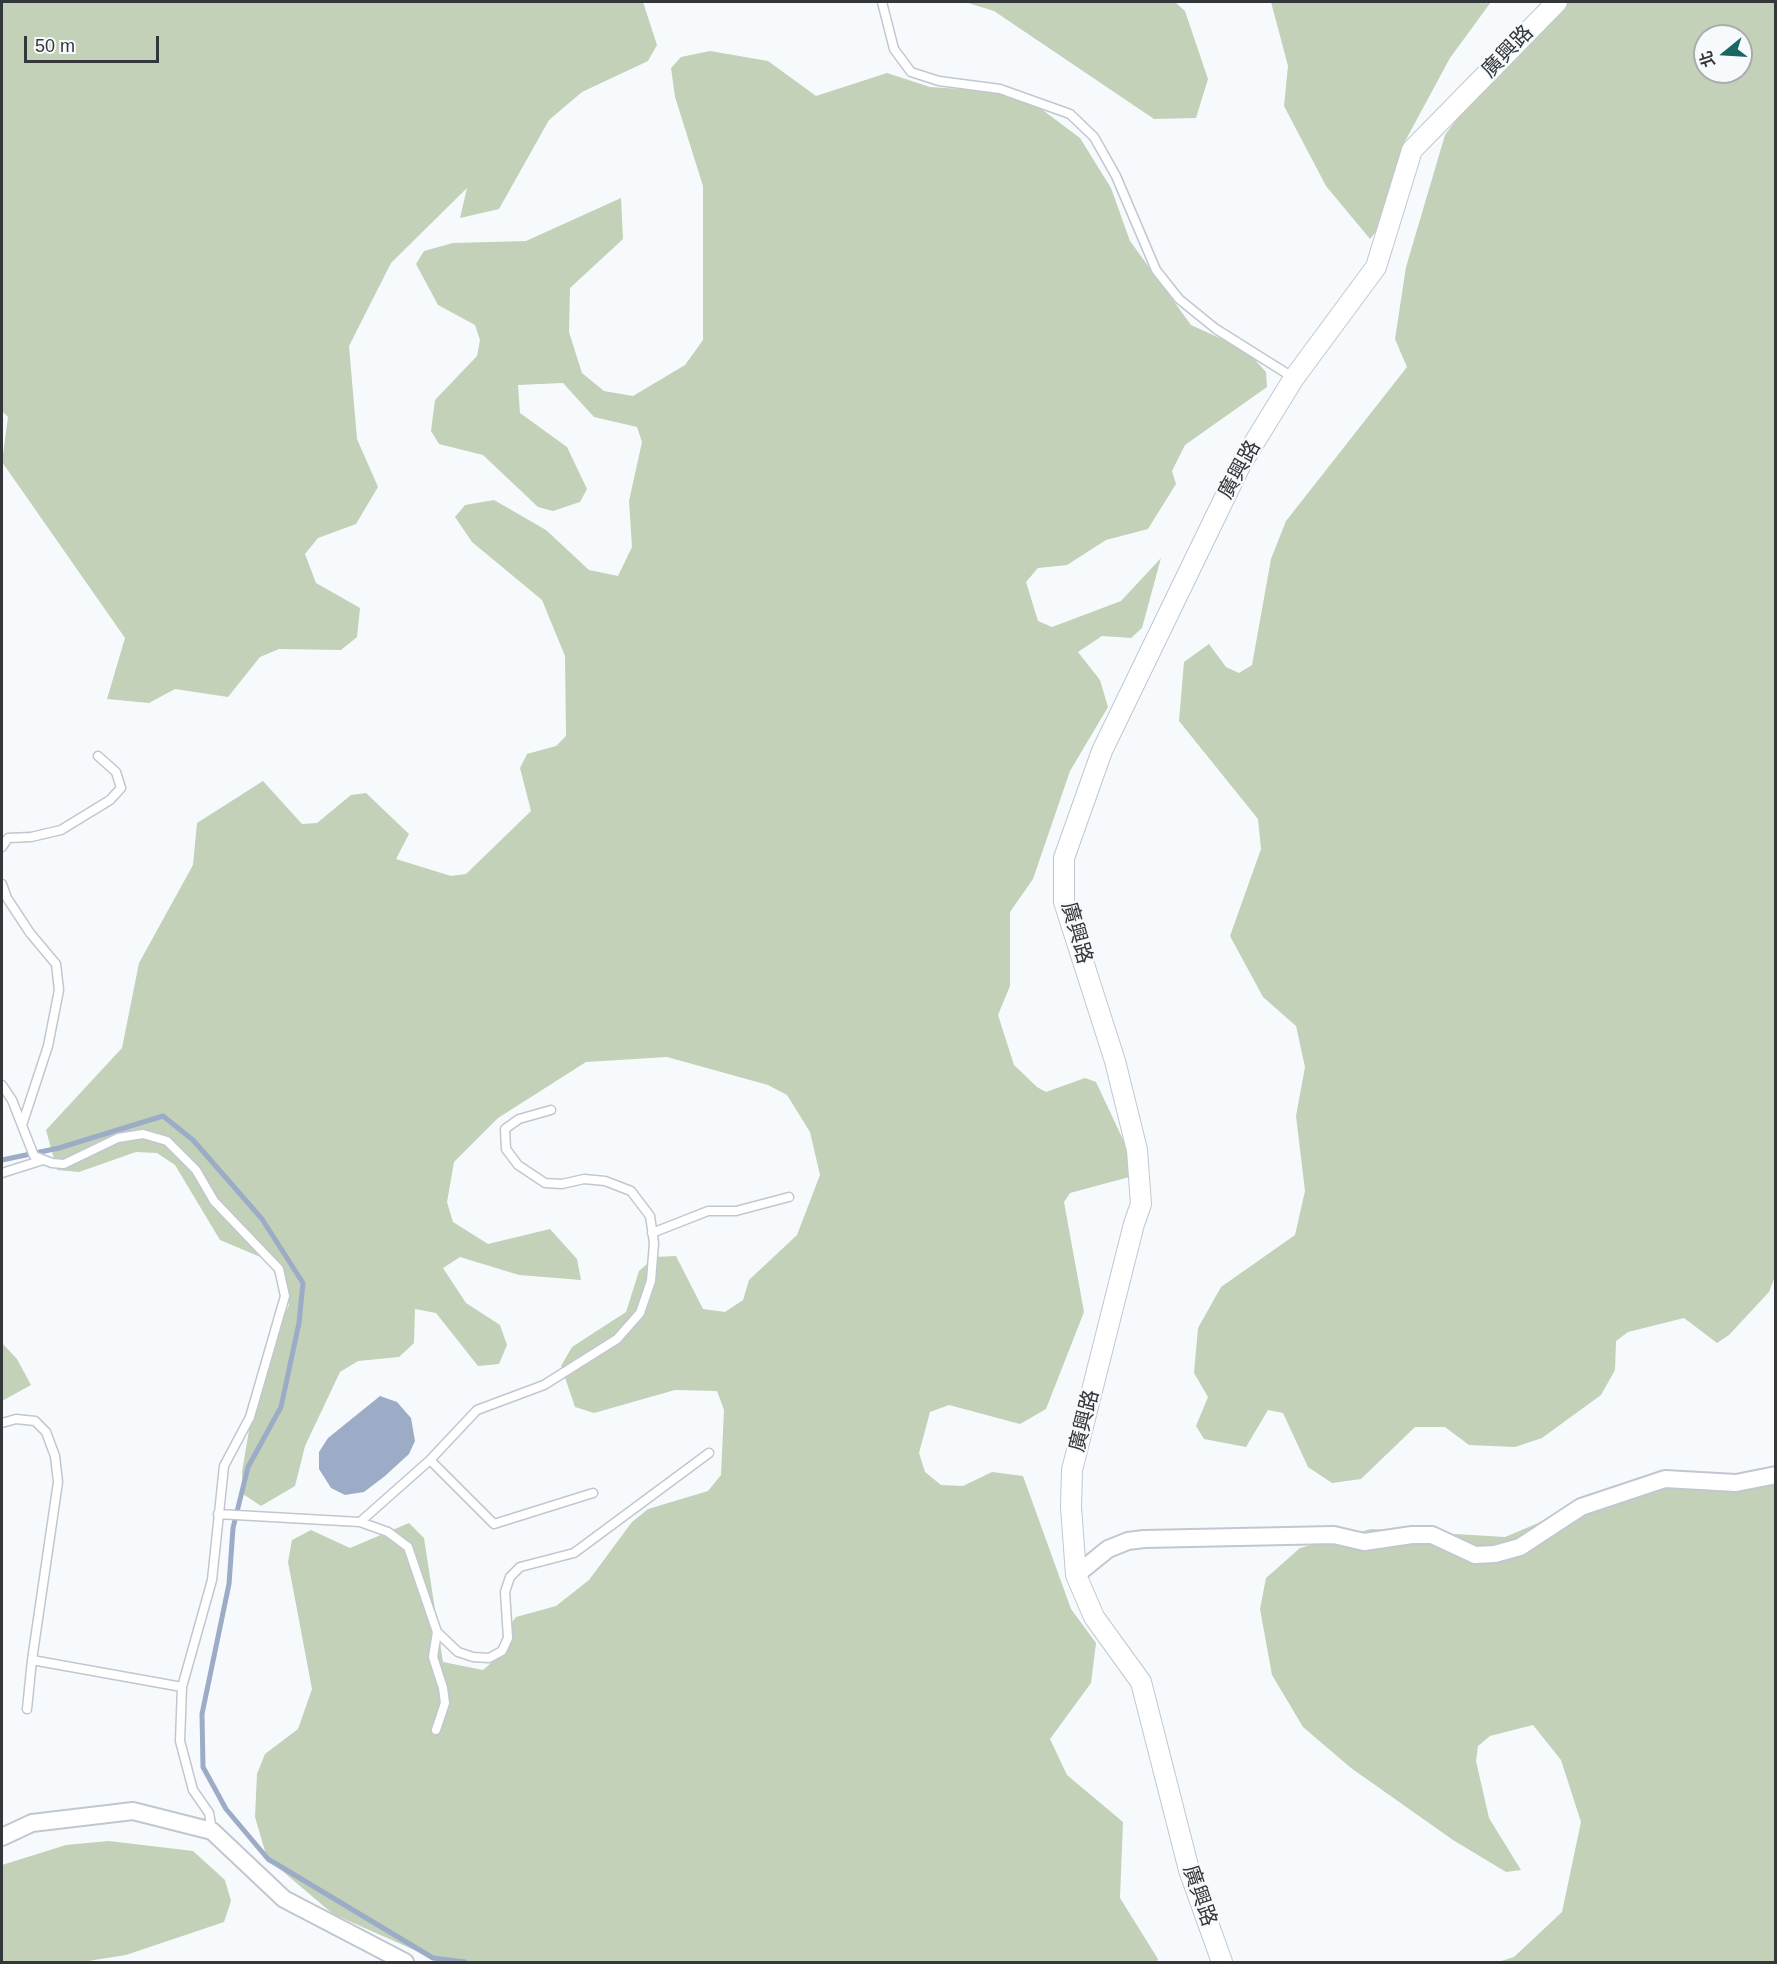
<!DOCTYPE html>
<html>
<head>
<meta charset="utf-8">
<style>
	body { margin:0 }
	#map { position:relative; width:1777px; height:1964px; overflow:hidden; background:#f7fafd; font-family:Helvetica,"Noto Sans TC",sans-serif }
	canvas { display:block }
	.frame { position:absolute; inset:0; border:3px solid #34373a; pointer-events:none }
	.north { position:absolute; left:1693px; top:24px; width:60px; height:60px; box-sizing:border-box; background:#f7fafd; border:2px solid #a9acaf; border-radius:50%; rotate:252deg; font-size:16px; font-weight:700; line-height:24px; text-align:center; color:#34373a }
	.north::after { content:''; display:block; margin:auto; width:21px; height:27px; background:#1a6662; clip-path:polygon(50% 0,100% 100%,50% 72%,0 100%) }
	.scale { position:absolute; left:24px; top:36px; width:135px; height:27px; box-sizing:border-box; border:3px solid #34373a; border-top:0; padding-left:8px; font-size:18px; line-height:21px; white-space:nowrap; color:#34373a; -webkit-text-stroke:4px #f7fafd; paint-order:stroke }
</style>
</head>
<body>
<div id="map">
<canvas width="1777" height="1964"></canvas>
<div class="frame"></div>
<div class="north">北</div>
<div class="scale">50 m</div>
</div>
<script>
const ctx = document.querySelector('canvas').getContext('2d');
ctx.lineJoin = 'round';
function fillPath(path, color) { ctx.fillStyle = color; ctx.fill(path, 'evenodd'); }
const toPath = rows => new Path2D(rows.map(r => 'M' + r).join(''));
function trace(path, color, width, dash) { ctx.strokeStyle = color; ctx.lineWidth = width; ctx.lineCap = dash ? 'butt' : 'round'; ctx.setLineDash(dash || []); ctx.stroke(path); }
function label(font, color, halo, rows, align = 'center') {
  ctx.font = font + ' Helvetica,"Noto Sans TC",sans-serif'; ctx.lineWidth = 5; ctx.setLineDash([]); ctx.textBaseline = 'middle'; ctx.strokeStyle = halo; ctx.fillStyle = color; for (const [text, x, y, turn = 0] of rows) {
    ctx.save(); ctx.translate(x, y); ctx.rotate((+turn || 0) * Math.PI / 180); ctx.textAlign = isNaN(turn) ? turn : align; if (halo) ctx.strokeText(text, 0, 0); ctx.fillText(text, 0, 0); ctx.restore();
  }
}
fillPath(toPath([
	[2,2,643,2,657,45,648,61,582,92,549,120,499,209,460,218,467,188,391,263,349,346,357,439,378,487,356,524,318,538,305,554,316,583,360,608,357,637,341,650,279,649,260,657,228,697,175,689,149,703,107,699,125,638,2,462,8,417,2,411],
	[965,2,1175,2,1185,11,1208,79,1196,118,1154,119,994,11],
	[1271,2,1491,2,1450,58,1403,145,1389,216,1370,239,1326,186,1284,106,1288,66],
	[1569,2,1775,2,1776,1274,1769,1292,1729,1335,1717,1343,1684,1318,1628,1332,1616,1341,1615,1370,1601,1395,1542,1438,1515,1447,1469,1445,1445,1427,1415,1427,1361,1479,1332,1483,1308,1467,1283,1413,1268,1410,1246,1447,1204,1439,1196,1426,1208,1397,1194,1373,1198,1328,1221,1287,1295,1235,1305,1191,1296,1116,1305,1067,1296,1026,1263,997,1230,936,1261,849,1258,819,1179,721,1184,662,1209,644,1226,667,1239,673,1252,665,1271,559,1286,521,1407,367,1395,339,1406,267,1445,135,1472,98],
	[1705,36,1741,36,1741,72,1705,72],
	[710,51,768,61,816,96,887,73,930,87,1020,93,1080,138,1111,188,1130,241,1191,325,1246,350,1266,372,1267,387,1185,445,1172,471,1176,484,1148,529,1106,540,1067,565,1038,568,1026,582,1038,621,1052,627,1121,601,1161,558,1142,628,1131,638,1102,636,1078,652,1100,680,1108,707,1070,771,1033,879,1010,912,1010,986,998,1015,1014,1065,1037,1087,1046,1092,1085,1078,1096,1082,1135,1165,1133,1176,1070,1193,1064,1202,1084,1312,1046,1409,1020,1424,949,1405,930,1412,919,1453,925,1472,941,1485,963,1486,992,1472,1023,1476,1071,1609,1096,1643,1091,1683,1050,1739,1067,1775,1123,1822,1120,1898,1158,1959,1157,1962,449,1962,430,1957,333,1914,267,1858,255,1817,257,1774,265,1754,298,1729,312,1689,288,1562,292,1540,311,1530,350,1548,409,1523,424,1538,443,1662,483,1670,499,1656,503,1634,516,1617,556,1606,589,1580,632,1522,648,1509,708,1491,721,1475,724,1410,717,1391,675,1390,594,1413,575,1407,561,1366,572,1347,626,1312,639,1271,655,1257,676,1256,703,1309,725,1312,743,1300,749,1280,797,1235,820,1175,810,1132,787,1095,768,1085,667,1057,586,1062,498,1118,454,1162,447,1202,453,1222,488,1244,550,1229,577,1259,581,1280,519,1275,460,1257,443,1268,466,1303,500,1325,507,1345,499,1364,478,1366,436,1313,415,1309,414,1343,399,1357,358,1361,340,1372,305,1446,295,1486,261,1506,243,1494,242,1472,260,1364,289,1305,277,1264,220,1240,175,1165,157,1153,136,1152,79,1172,57,1170,46,1130,122,1048,139,963,193,865,197,823,263,781,302,824,317,823,351,795,366,793,409,834,396,859,451,876,466,874,531,811,520,768,527,754,556,746,566,736,565,656,542,600,472,542,455,517,465,505,494,500,546,530,589,570,618,576,632,547,629,501,642,442,637,427,594,417,563,383,518,385,520,413,567,447,587,489,580,502,553,511,538,507,483,455,439,444,431,431,435,400,477,356,480,340,475,325,438,305,416,264,424,251,453,243,526,241,621,198,623,239,570,288,569,332,582,373,604,391,633,396,685,365,703,340,703,186,675,97,671,68,681,57],
	[2,1343,17,1359,31,1385,2,1401],
	[1775,1473,1775,1962,1498,1962,1514,1957,1562,1912,1581,1822,1561,1760,1533,1725,1490,1736,1478,1746,1476,1761,1489,1818,1521,1870,1506,1872,1453,1840,1351,1768,1303,1727,1272,1675,1260,1609,1266,1578,1300,1548,1371,1529,1505,1537,1638,1481],
	[109,1841,193,1851,225,1880,231,1901,224,1922,126,1955,82,1962,2,1962,2,1865,66,1845]
]), '#c2d1b7');
fillPath(toPath([
	[380,1396,397,1402,411,1418,415,1441,409,1454,385,1476,364,1492,345,1495,331,1488,319,1469,319,1452,328,1438]
]), '#9cacc7');
trace(toPath([
	[2,1160,59,1148,163,1116,193,1140,262,1219,303,1283,299,1323,281,1407,248,1467,233,1528,229,1584,202,1714,203,1767,226,1809,268,1859,433,1958,465,1962]
]), '#9cacc7', 5);
const service = toPath([
	[882,2,894,49,911,72,939,81,1000,89,1070,114,1094,137,1116,176,1156,270,1179,299,1216,329,1294,378],
	[2,847,8,838,31,837,61,830,110,800,121,788,116,772,98,756],
	[2,884,7,898,30,933,56,964,59,990,48,1046,22,1125],
	[2,1085,12,1100,34,1156,52,1163,64,1164,118,1138,143,1134,167,1141,196,1170,214,1201,279,1269,285,1296,250,1417,224,1466,212,1580,182,1687,180,1741,193,1790,209,1813,212,1831],
	[2,1173,43,1160],
	[652,1233,708,1211,736,1211,789,1197],
	[2,1423,16,1419,35,1421,46,1432,55,1456,58,1482,32,1660,27,1709],
	[430,1460,494,1524,593,1493],
	[218,1514,360,1522,388,1532,408,1547,437,1632,433,1657,443,1688,445,1703,436,1730],
	[360,1522,430,1460,477,1410,544,1385,617,1339,640,1313,651,1281,654,1243,650,1216,631,1191,605,1181,584,1179,562,1184,545,1183,518,1165,506,1149,505,1129,519,1119,551,1110],
	[437,1632,458,1652,473,1657,489,1658,502,1651,508,1638,505,1592,510,1577,520,1567,574,1553,709,1453],
	[32,1660,182,1687]
]);
const minor = toPath([
	[1076,1575,1108,1549,1128,1541,1144,1539,1334,1535,1364,1542,1412,1535,1432,1535,1475,1555,1495,1554,1520,1547,1581,1507,1665,1479,1736,1483,1776,1475],
	[2,1837,32,1823,133,1811,212,1831,284,1899,405,1962]
]);
const tertiary = toPath([
	[1222,1962,1189,1870,1141,1682,1094,1617,1076,1575,1071,1507,1072,1470,1134,1224,1141,1204,1137,1150,1115,1061,1064,902,1064,858,1102,751,1241,464,1294,378,1376,267,1412,150,1557,2]
]);
trace(service, '#c1c7d0', 11);
trace(minor, '#c1c7d0', 20);
trace(tertiary, '#c1c7d0', 22);
trace(service, '#fff', 8);
trace(minor, '#fff', 16);
trace(tertiary, '#fff', 20);
label('21px', '#34373a', '#f7fafd', [
	["廣興路",1508,52,-46],
	["廣興路",1240,470,-61],
	["廣興路",1076,933,74],
	["廣興路",1085,1421,-76],
	["廣興路",1199,1896,71]
]);
</script>
</body>
</html>
